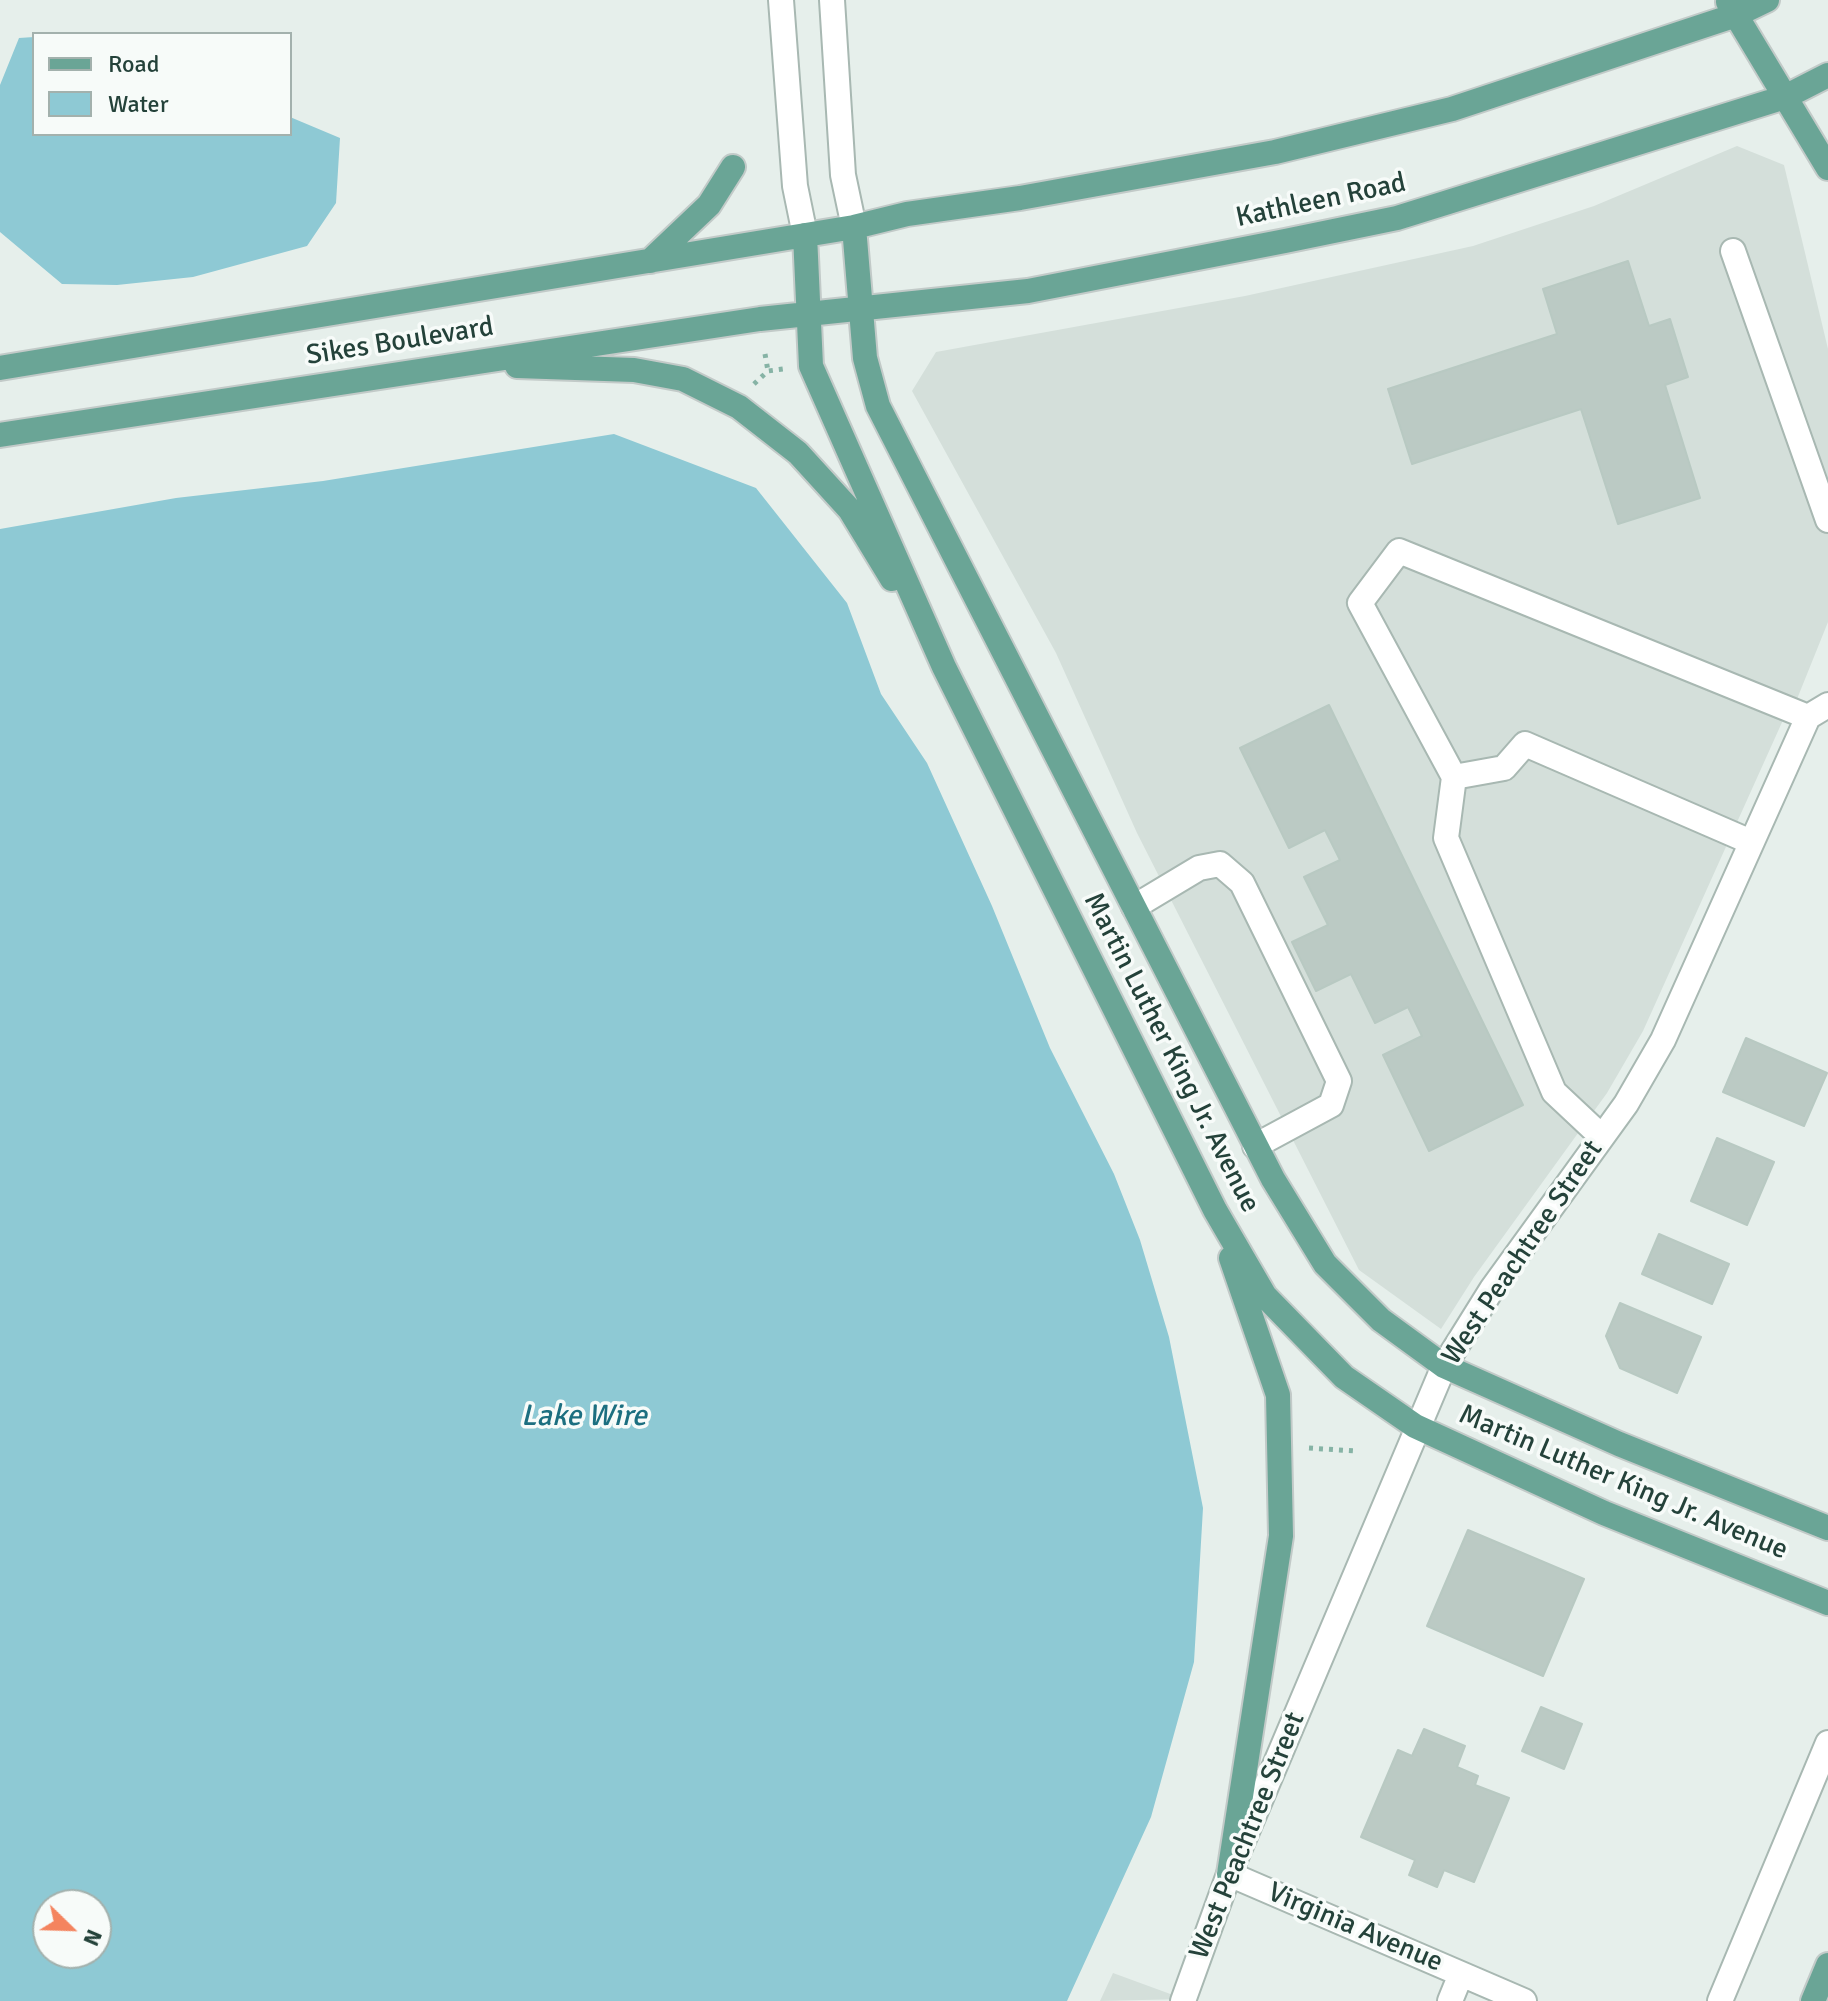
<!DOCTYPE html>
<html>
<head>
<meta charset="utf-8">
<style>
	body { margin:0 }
	#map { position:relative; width:1828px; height:2001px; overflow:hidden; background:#e6efeb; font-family:Signika,sans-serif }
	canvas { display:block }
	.legend { position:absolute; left:32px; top:32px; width:260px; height:104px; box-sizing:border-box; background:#f7fbf9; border:2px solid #a3b1ad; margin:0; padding:10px 14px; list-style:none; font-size:24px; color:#24423a }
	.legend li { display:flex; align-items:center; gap:16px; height:40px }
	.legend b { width:40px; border:2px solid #a3b1ad }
	.north { position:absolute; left:32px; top:1889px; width:80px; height:80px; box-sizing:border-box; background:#f7fbf9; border:2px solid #a3b1ad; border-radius:50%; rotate:113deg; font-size:22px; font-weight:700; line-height:32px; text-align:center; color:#24423a }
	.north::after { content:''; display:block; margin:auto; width:28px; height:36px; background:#f4845f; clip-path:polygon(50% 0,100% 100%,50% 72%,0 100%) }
</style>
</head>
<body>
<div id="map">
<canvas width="1828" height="2001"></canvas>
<ul class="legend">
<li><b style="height:10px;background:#6aa596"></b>Road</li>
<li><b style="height:22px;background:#8ec9d4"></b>Water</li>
</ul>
<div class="north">N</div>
</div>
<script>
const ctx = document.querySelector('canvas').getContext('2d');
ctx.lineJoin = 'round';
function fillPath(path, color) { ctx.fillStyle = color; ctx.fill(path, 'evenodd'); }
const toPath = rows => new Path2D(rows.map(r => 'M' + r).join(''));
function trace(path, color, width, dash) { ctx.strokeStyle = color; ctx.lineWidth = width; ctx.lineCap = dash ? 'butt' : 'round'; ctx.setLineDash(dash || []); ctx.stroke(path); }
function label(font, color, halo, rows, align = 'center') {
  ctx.font = font + ' Signika,sans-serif'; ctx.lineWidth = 7; ctx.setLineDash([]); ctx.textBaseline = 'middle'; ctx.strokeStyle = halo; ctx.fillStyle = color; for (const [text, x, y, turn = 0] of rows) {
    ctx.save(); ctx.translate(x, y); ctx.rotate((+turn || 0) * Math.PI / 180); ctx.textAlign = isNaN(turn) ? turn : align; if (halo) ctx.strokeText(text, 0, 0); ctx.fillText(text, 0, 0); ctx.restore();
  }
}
fillPath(toPath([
	[1737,146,1784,165,1828,349,1828,622,1797,699,1788,709,1643,1031,1607,1093,1474,1277,1441,1329,1359,1270,1137,833,1056,653,912,391,936,352,1245,296,1473,246,1594,206],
	[1113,1973,1184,1999,1100,2001]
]), '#d4dfda');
fillPath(toPath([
	[34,37,34,134,290,134,290,117,340,138,336,203,307,246,193,277,117,285,62,284,0,232,0,85,19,38],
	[614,434,756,488,847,603,881,694,927,763,992,906,1050,1048,1114,1174,1140,1240,1169,1337,1203,1508,1194,1662,1151,1817,1067,2001,0,2001,0,529,176,498,323,481],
	[96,1905,96,1953,48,1953,48,1905]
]), '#8ec9d4');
const building = toPath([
	[1628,261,1649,326,1670,319,1688,377,1665,385,1700,498,1618,524,1581,409,1412,464,1388,389,1557,334,1543,289,1628,261],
	[1329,705,1523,1105,1429,1151,1383,1055,1422,1036,1408,1007,1375,1023,1351,974,1316,991,1292,942,1328,925,1304,877,1340,860,1325,830,1289,848,1240,748,1329,705],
	[1746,1038,1827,1073,1804,1126,1723,1092,1746,1038],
	[1717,1138,1774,1162,1747,1225,1691,1201,1717,1138],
	[1659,1234,1729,1264,1712,1304,1642,1274,1659,1234],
	[1620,1303,1701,1337,1677,1393,1620,1368,1606,1336,1620,1303],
	[1468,1530,1584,1579,1543,1676,1427,1626,1468,1530],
	[1541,1707,1582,1724,1564,1769,1522,1751,1541,1707],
	[1424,1729,1465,1746,1457,1767,1478,1776,1475,1785,1509,1798,1474,1882,1444,1870,1437,1887,1409,1875,1415,1860,1361,1837,1398,1750,1412,1756,1424,1729]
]);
fillPath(building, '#bbcac4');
trace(building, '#b8c9c2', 2);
const minor = toPath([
	[781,0,795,186,805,235],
	[832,0,843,175,854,227],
	[1733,251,1828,520],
	[1454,777,1446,838,1554,1092,1602,1137],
	[1751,842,1525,744,1504,768,1454,777,1360,603,1399,551,1808,717],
	[1134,907,1199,868,1220,864,1242,883,1339,1081,1331,1105,1255,1146],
	[1229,1874,1524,2001],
	[1183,2001,1229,1874,1444,1366,1492,1289,1626,1104,1663,1040,1808,717,1828,705],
	[1450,2001,1461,1974],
	[1720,2001,1828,1743]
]);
const major = toPath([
	[1728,2,1828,168],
	[854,227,865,358,878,406,1273,1179,1325,1264,1381,1320,1444,1366,1619,1444,1828,1528],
	[805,235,811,366,944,667,1215,1210,1265,1296,1344,1377,1415,1426,1604,1513,1828,1603],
	[650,261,709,205,733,167],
	[517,366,634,370,683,379,739,407,798,453,850,510,892,579],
	[0,368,854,227,907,214,1020,198,1275,152,1452,109,1736,15,1767,0],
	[0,435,760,319,1028,291,1285,241,1397,218,1785,97,1828,75],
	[1229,1874,1281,1536,1278,1395,1231,1258],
	[1813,2001,1828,1965]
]);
trace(minor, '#a8b8b2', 28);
trace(major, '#c2cac8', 28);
trace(toPath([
	[765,354,768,371],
	[754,384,768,371,783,369],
	[1309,1448,1355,1451]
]), '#86b3a5', 5, [4, 6]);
trace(minor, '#fff', 24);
trace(major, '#6aa596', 24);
label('28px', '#24423a', '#f7fbf9', [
	["Kathleen Road",1321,201,-12],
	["Sikes Boulevard",400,342,-9],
	["Martin Luther King Jr. Avenue",1171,1053,63],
	["West Peachtree Street",1523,1253,-56],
	["Martin Luther King Jr. Avenue",1623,1483,23],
	["West Peachtree Street",1248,1836,-68],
	["Virginia Avenue",1355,1928,23]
]);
label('italic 30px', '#1c6f80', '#f7fbf9', [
	["Lake Wire",584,1417]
]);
</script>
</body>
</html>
